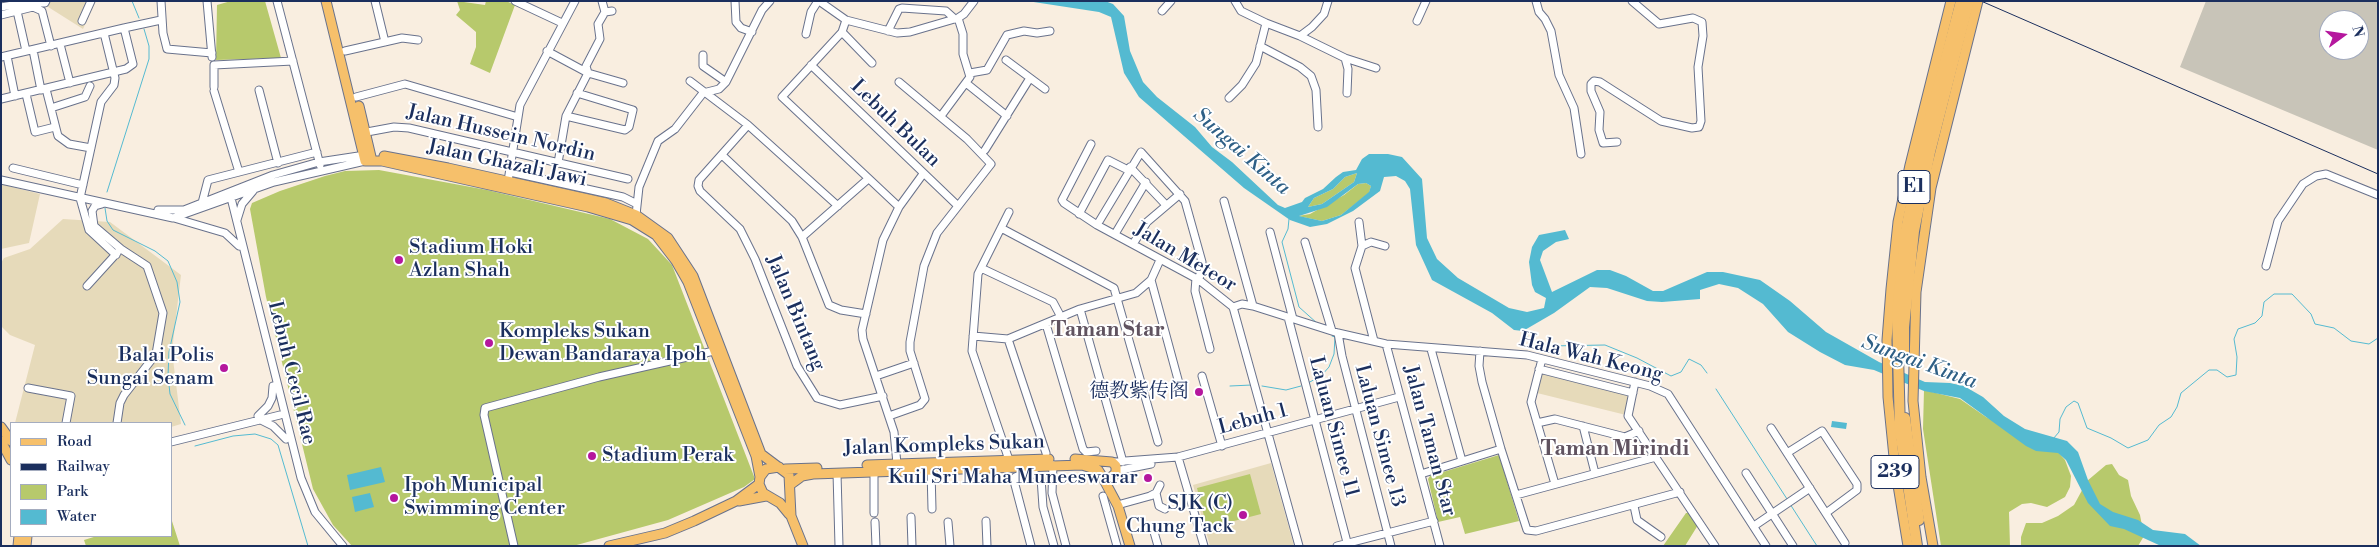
<!DOCTYPE html>
<html>
<head>
<meta charset="utf-8">
<style>
	body { margin:0 }
	#map { position:relative; width:2379px; height:547px; overflow:hidden; background:#f9eee0; font-family:"Libre Bodoni",serif }
	canvas { display:block }
	.frame { position:absolute; inset:0; border:2px solid #1b2f5e; pointer-events:none }
	.legend { position:absolute; left:10px; top:422px; width:162px; height:115px; box-sizing:border-box; background:#fff; border:1px solid #a4acbf; margin:0; padding:6px 9px; list-style:none; font-size:15px; color:#1b2f5e }
	.legend li { display:flex; align-items:center; gap:10px; height:25px }
	.legend b { width:25px; border:1px solid #a4acbf }
	.north { position:absolute; left:2319px; top:10px; width:50px; height:50px; box-sizing:border-box; background:#fff; border:1px solid #a4acbf; border-radius:50%; rotate:76deg; font-size:14px; font-weight:700; line-height:20px; text-align:center; color:#1b2f5e }
	.north::after { content:''; display:block; margin:auto; width:18px; height:22px; background:#b5179e; clip-path:polygon(50% 0,100% 100%,50% 72%,0 100%) }
</style>
</head>
<body>
<div id="map">
<canvas width="2379" height="547"></canvas>
<div class="frame"></div>
<ul class="legend">
<li><b style="height:6px;background:#f6c06b"></b>Road</li>
<li><b style="height:6px;background:#1b2f5e"></b>Railway</li>
<li><b style="height:14px;background:#b7c96c"></b>Park</li>
<li><b style="height:14px;background:#54bad1"></b>Water</li>
</ul>
<div class="north">N</div>
</div>
<script>
const ctx = document.querySelector('canvas').getContext('2d');
ctx.lineJoin = 'round';
function fillPath(path, color) { ctx.fillStyle = color; ctx.fill(path, 'evenodd'); }
const toPath = rows => new Path2D(rows.map(r => 'M' + r).join(''));
function trace(path, color, width, dash) { ctx.strokeStyle = color; ctx.lineWidth = width; ctx.lineCap = dash ? 'butt' : 'round'; ctx.setLineDash(dash || []); ctx.stroke(path); }
function label(font, color, halo, rows, align = 'center') {
  ctx.font = font + ' "Libre Bodoni","Noto Serif SC",serif'; ctx.lineWidth = 4; ctx.setLineDash([]); ctx.textBaseline = 'middle'; ctx.strokeStyle = halo; ctx.fillStyle = color; for (const [text, x, y, turn = 0] of rows) {
    ctx.save(); ctx.translate(x, y); ctx.rotate((+turn || 0) * Math.PI / 180); ctx.textAlign = isNaN(turn) ? turn : align; if (halo) ctx.strokeText(text, 0, 0); ctx.fillText(text, 0, 0); ctx.restore();
  }
}
fillPath(toPath([
	[1,1,96,1,83,29,45,5,1,9],
	[1,184,40,194,29,243,1,249],
	[63,219,110,222,181,275,172,351,181,424,171,427,171,423,15,423,35,345,10,335,1,326,1,263,4,258,30,249],
	[1539,368,1630,394,1626,415,1533,392],
	[1271,463,1294,546,1210,546,1193,485]
]), '#e6daba');
fillPath(toPath([
	[2206,1,2378,1,2378,150,2180,67],
	[2329,20,2359,20,2359,50,2329,50]
]), '#c8c4b8');
fillPath(toPath([
	[231,1,265,1,281,58,216,60,217,5],
	[457,1,485,5,486,1,506,1,515,5,490,73,470,64,476,47,476,32,456,15,460,10],
	[379,170,487,190,610,219,648,239,672,265,755,479,744,487,668,520,573,546,352,546,333,525,313,489,266,297,250,209,252,203,280,191,325,176,345,171],
	[1357,173,1354,182,1322,204,1308,207,1314,198,1333,189,1345,177],
	[1366,183,1371,186,1369,193,1341,215,1322,221,1298,216,1310,214,1344,195,1358,184],
	[1924,390,1960,399,1986,417,2058,452,2065,460,2071,476,2070,487,2065,497,2047,507,2031,503,2022,504,2009,512,2010,546,1941,546,1923,429],
	[1499,455,1519,521,1465,534,1460,517,1438,522,1428,479,1430,476],
	[2112,464,2119,475,2128,480,2131,496,2140,515,2144,536,2138,546,2021,546,2021,537,2026,523,2042,523,2058,516,2074,505,2087,481,2106,465],
	[1250,474,1261,514,1207,528,1197,488],
	[1686,513,1691,513,1698,525,1685,546,1663,546],
	[171,518,180,546,86,546,84,540,97,536,171,536]
]), '#b7c96c');
fillPath(toPath([
	[1027,1,1105,1,1113,4,1124,16,1130,51,1143,82,1157,97,1195,127,1212,147,1232,162,1278,205,1285,208,1302,202,1305,198,1323,189,1336,177,1343,172,1356,170,1362,159,1369,154,1388,154,1402,157,1422,179,1427,238,1437,259,1458,278,1509,308,1527,312,1544,308,1546,298,1535,292,1532,285,1529,262,1532,247,1539,235,1565,230,1569,239,1556,242,1543,251,1540,260,1552,292,1597,270,1610,270,1626,276,1653,291,1663,291,1707,272,1723,272,1760,280,1790,301,1826,332,1879,362,1925,382,1950,383,1964,386,1983,397,2004,416,2025,429,2067,441,2078,452,2088,480,2100,504,2113,512,2138,520,2153,530,2185,534,2201,546,2161,546,2124,529,2110,526,2088,503,2066,460,2058,453,2036,451,2026,446,1960,398,1924,391,1874,370,1845,365,1820,352,1788,332,1763,304,1738,288,1719,284,1700,290,1700,299,1662,302,1647,301,1607,288,1590,287,1554,313,1523,331,1514,330,1492,313,1432,280,1416,245,1410,189,1405,181,1396,176,1384,177,1380,191,1353,211,1327,224,1310,227,1290,220,1244,188,1139,97,1124,73,1111,17,1099,12],
	[1357,173,1354,182,1322,204,1308,207,1314,198,1333,189,1345,177],
	[1366,183,1371,186,1369,192,1341,215,1322,221,1299,216,1327,207,1358,184],
	[1832,421,1847,423,1846,429,1831,427],
	[381,467,385,482,350,490,347,475],
	[370,493,374,507,355,512,352,497]
]), '#54bad1');
trace(toPath([
	[132,1,139,18],
	[107,192,149,59,149,46,144,29],
	[105,208,107,221,113,230,155,251,168,261,177,282,180,302,169,352,168,376,170,394,185,425],
	[1289,219,1288,229,1282,242,1299,307,1318,324],
	[1523,331,1530,340,1549,346,1605,345,1637,358,1671,376,1681,372,1689,359,1701,365,1707,373],
	[1308,383,1321,376,1329,367,1334,354,1335,337,1332,336],
	[1230,386,1252,385],
	[1262,386,1286,390,1301,386],
	[1716,389,1787,499],
	[2053,439,2059,432,2060,419,2066,407,2074,401,2078,403,2087,428,2111,438,2128,448,2148,440,2159,425,2171,417,2177,407,2181,393,2209,370,2217,370,2227,377,2236,375,2237,357,2234,339,2238,329,2255,323,2262,316,2264,302,2274,294,2292,294,2311,314,2315,324,2334,328,2351,341,2369,344,2378,338],
	[195,446,233,436,255,434,271,439,278,445,308,546],
	[1790,504,1817,546]
]), '#54bad1', 1);
const minor = toPath([
	[161,1,163,33,167,49,212,53],
	[207,1,212,57],
	[277,1,320,165],
	[375,1,385,42],
	[515,1,562,23],
	[602,1,605,12],
	[735,1,736,22,741,28,752,32],
	[819,1,846,20,897,33,910,32,958,18,964,14,974,1],
	[1235,1,1241,11,1266,23,1300,36,1345,58,1376,68],
	[1536,1,1539,12,1545,19,1551,31,1559,75,1574,108,1581,154],
	[1,7,30,2,45,3,46,1],
	[17,11,26,51],
	[1162,11,1171,1],
	[1,15,33,7,42,11,51,46],
	[846,20,842,32,782,97,899,207],
	[82,21,91,1],
	[1417,21,1426,1],
	[124,28,161,20],
	[888,31,899,9,902,8,946,11,955,19],
	[842,32,872,63],
	[806,34,811,12,818,1],
	[1300,36,1312,27,1324,14,1328,1],
	[60,44,70,83],
	[1260,46,1300,67,1311,76,1316,90,1318,127],
	[33,50,41,90],
	[345,51,402,38,418,40],
	[547,51,588,73,623,83],
	[703,55,703,66,726,82],
	[7,56,15,96],
	[1,57,124,28,133,64,126,69,1,99],
	[1345,58,1348,69,1347,93],
	[1006,60,1045,89],
	[811,65,958,206],
	[970,73,987,70,1007,35,1024,31,1037,33,1050,31],
	[690,81,748,125,838,206],
	[966,83,1007,116],
	[214,87,214,65,293,61],
	[46,89,58,136,69,144,91,148],
	[259,90,278,163],
	[214,91,239,172],
	[26,94,35,132,55,127],
	[356,97,405,84,518,117],
	[1229,98,1242,85,1256,63,1266,23],
	[51,108,85,97,90,86],
	[566,116,625,130,629,127,633,110,577,93],
	[941,116,970,77,963,54,963,34,958,18],
	[748,125,699,180,698,186,700,191,740,229,755,259,797,366,817,398,840,405,883,396],
	[367,132,394,127,409,128,628,179],
	[1617,142,1603,143,1599,130,1600,112,1591,91,1591,84,1594,81,1600,82,1661,121,1692,128,1699,127,1701,121,1698,67,1703,36,1702,22,1693,18,1659,24,1632,1],
	[1091,144,1062,200,1064,203,1097,225,1199,280,1233,307,1242,304,1253,306,1338,333,1386,344,1527,355,1650,386,1668,394,1766,546],
	[985,150,1030,78],
	[722,155,792,221,802,237,829,305,841,310,866,314],
	[558,163,566,116,588,73,586,66,600,39,598,24,605,12,612,11],
	[1130,167,1166,205],
	[13,168,83,185],
	[510,172,623,197,637,204],
	[1,180,173,218,274,182,365,161],
	[508,181,520,105,575,1],
	[80,198,101,102,114,85,115,78,104,33],
	[80,198,89,230,116,255],
	[231,198,301,478,315,512,343,546],
	[1224,201,1253,306],
	[202,203,208,180,317,152],
	[102,204,95,206,92,211,94,226,121,249,147,266,163,313,156,354,124,395,120,403,117,423],
	[158,210,184,210,273,175,319,162,365,155],
	[1079,214,1108,160,1128,170],
	[636,215,639,187,658,141,675,129,703,93,719,89,726,82,762,10,770,1],
	[174,218,225,233,239,246],
	[237,220,242,204,253,191],
	[1359,222,1362,246],
	[1097,225,1141,152,1185,201,1202,262,1199,280],
	[1001,228,1114,288,1158,442],
	[1270,232,1293,319],
	[1115,234,1146,182],
	[802,237,868,179],
	[1305,242,1332,331],
	[1133,244,1147,222,1180,194],
	[2266,266,2278,221,2303,184,2316,176,2326,174,2378,195],
	[981,268,1053,302,1061,317],
	[1196,278,1195,291,1210,349],
	[1151,280,1180,387],
	[87,286,117,253],
	[1233,307,1299,546],
	[1080,309,1123,462],
	[1288,317,1348,546],
	[1046,324,1083,449,1086,452,1096,451],
	[1338,333,1342,356,1391,546],
	[973,336,1008,339,1080,309,1136,293,1151,280,1160,260],
	[1008,339,1046,453],
	[1374,341,1355,268,1362,246,1371,242,1385,246],
	[1386,344,1440,546],
	[1431,349,1462,461],
	[1480,351,1479,366,1482,382,1501,449,1527,530,1536,531,1680,492],
	[1542,359,1531,402,1555,484],
	[1539,369,1633,393],
	[876,376,914,363],
	[1202,376,1222,446],
	[1635,382,1628,416,1715,546],
	[28,388,71,396,66,423],
	[258,416,268,406,272,398,273,386],
	[889,416,920,405,925,399,910,351,910,342,924,266,937,233,991,164,967,139,899,82],
	[261,420,273,426,286,439],
	[1537,423,1555,419,1625,437,1639,431],
	[1583,426,1595,473],
	[1771,428,1845,543],
	[171,442,280,415],
	[1787,453,1822,431,1857,484,1857,490,1826,513],
	[1178,457,1204,546],
	[1009,460,972,351,978,274,1009,212],
	[1112,462,1178,457,1399,397],
	[897,464,894,432,863,339,862,330,883,240,899,207,923,174],
	[1053,465,1052,493,1066,546],
	[931,470,932,509],
	[874,471,874,513],
	[1116,471,1151,464],
	[837,473,839,546],
	[1746,473,1793,546],
	[1421,474,1501,449],
	[1156,493,1159,506,1165,509],
	[1516,495,1656,457],
	[1103,496,1117,546],
	[1121,504,1150,496,1156,493,1160,485],
	[1634,506,1637,520,1661,537],
	[911,517,912,546],
	[986,521,987,546],
	[875,522,876,546],
	[948,522,950,546],
	[1754,526,1810,488],
	[1154,532,1158,546],
	[514,546,484,415,485,408,599,377,714,351],
	[1031,546,1014,481,1015,477,1020,475,1035,474,1041,478,1043,507,1054,546],
	[1337,546,1434,521]
]);
const major = toPath([
	[326,1,365,161,382,161,588,207,632,220,656,235,676,261,688,282,756,456,760,477],
	[359,106,372,161],
	[384,156,448,168,606,203,636,215,668,238,693,276,761,454,789,475,791,516,803,546],
	[1,427,11,441],
	[1,441,11,460],
	[1075,459,1112,462,1116,466,1116,473,1109,479,1103,478],
	[867,465,1049,459],
	[779,467,766,469,760,477,759,484,763,493,780,503,789,514],
	[785,469,817,468],
	[791,484,802,476,813,474,1082,465,1098,470,1103,478,1118,506,1130,546],
	[739,501,766,496],
	[18,546,19,536],
	[26,546,27,536],
	[609,546,665,533,694,521,736,501,759,484],
	[1908,546,1895,467,1888,397,1887,340,1891,289,1898,222,1910,165,1951,1],
	[1933,546,1921,477,1913,401,1916,292,1931,188,1978,1]
]);
const highway = toPath([
	[1904,358,1904,327,1914,231,1930,152,1969,1],
	[1905,418,1919,520],
	[1917,546,1900,431,1897,314,1905,235,1921,151,1961,1]
]);
trace(minor, '#69728c', 9);
trace(major, '#69728c', 11);
trace(highway, '#69728c', 12);
trace(minor, '#fff', 7);
trace(major, '#f6c06b', 9);
trace(highway, '#f6c06b', 10);
trace(toPath([
	[1981,1,2378,174]
]), '#1b2f5e', 1);
for (const [x, y, r, color] of [
	[399,260,5,"#b5179e"],
	[489,343,5,"#b5179e"],
	[224,368,5,"#b5179e"],
	[1199,392,5,"#b5179e"],
	[592,456,5,"#b5179e"],
	[1148,478,5,"#b5179e"],
	[394,498,5,"#b5179e"],
	[1243,515,5,"#b5179e"]
]) { const dot = new Path2D(); dot.arc(x, y, r, 0, 2 * Math.PI); ctx.fillStyle = color; ctx.fill(dot); trace(dot, '#fff', 2); }
for (const [x, y, w] of [
	[1914,187,32],
	[1895,472,48]
]) { const box = new Path2D(); box.roundRect(x - w / 2, y - 16.5, w, 33, 4); ctx.fillStyle = '#fff'; ctx.fill(box); trace(box, '#1b2f5e', 1); }
label('bold 19px', '#1b2f5e', null, [
	["E1",1914,187],
	["239",1895,472]
]);
label('20px', '#1b2f5e', '#fff', [
	["Lebuh Bulan",895,124,44],
	["Jalan Hussein Nordin",501,134,13],
	["Jalan Ghazali Jawi",507,164,12],
	["Jalan Meteor",1185,258,31],
	["Jalan Bintang",795,313,67],
	["Hala Wah Keong",1591,358,14],
	["Lebuh Cecil Rae",291,373,76],
	["Lebuh 1",1253,420,-15],
	["Laluan Simee 11",1333,427,75],
	["Laluan Simee 13",1379,436,75],
	["Jalan Taman Star",1429,441,75],
	["Jalan Kompleks Sukan",944,446,-2]
]);
label('20px', '#1b2f5e', '#fff', [
	["Stadium Hoki",409,248],
	["Azlan Shah",409,271],
	["Kompleks Sukan",499,332],
	["Dewan Bandaraya Ipoh",499,355],
	["Balai Polis",214,356,"right"],
	["Sungai Senam",214,379,"right"],
	["德教紫传阁",1189,392,"right"],
	["Stadium Perak",602,456],
	["Kuil Sri Maha Muneeswarar",1138,478,"right"],
	["Ipoh Municipal",404,486],
	["Swimming Center",404,509],
	["SJK (C)",1233,504,"right"],
	["Chung Tack",1233,527,"right"]
], 'left');
label('italic 21px', '#2f6086', '#fff', [
	["Sungai Kinta",1241,152,41],
	["Sungai Kinta",1919,363,20]
]);
label('bold 21px', '#605360', '#fff', [
	["Taman Star",1108,331],
	["Taman Mirindi",1615,450]
]);
</script>
</body>
</html>
